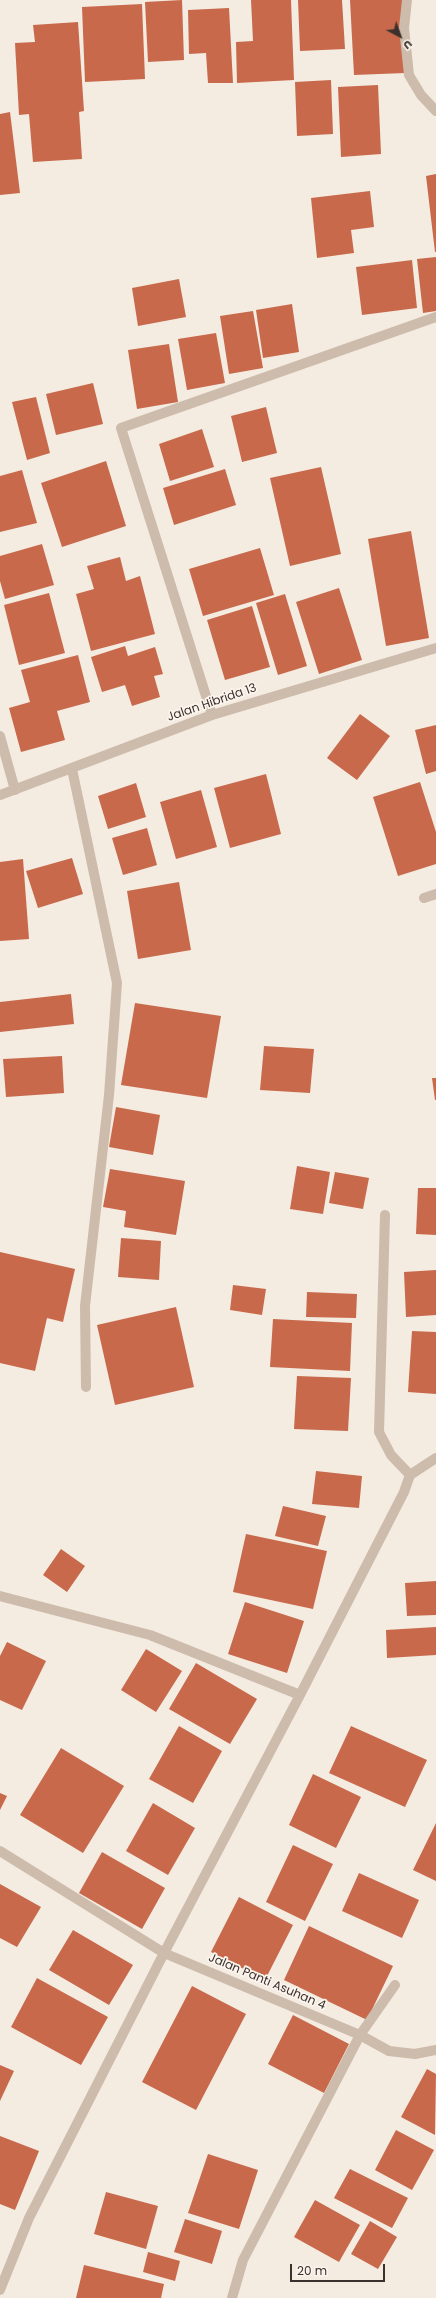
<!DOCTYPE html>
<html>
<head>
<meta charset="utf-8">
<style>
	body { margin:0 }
	#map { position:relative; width:436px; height:2298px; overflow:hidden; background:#f4ebe1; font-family:Poppins,sans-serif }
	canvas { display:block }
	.north { position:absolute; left:380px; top:16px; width:40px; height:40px; -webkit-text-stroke:3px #fbf5ee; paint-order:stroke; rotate:139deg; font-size:11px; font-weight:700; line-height:16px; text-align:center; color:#3b302b }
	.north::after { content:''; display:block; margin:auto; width:14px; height:18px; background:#3b302b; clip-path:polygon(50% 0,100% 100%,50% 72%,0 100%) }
	.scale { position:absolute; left:290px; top:2264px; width:95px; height:18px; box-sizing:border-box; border:2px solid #3b302b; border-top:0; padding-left:5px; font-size:12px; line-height:14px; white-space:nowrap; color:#3b302b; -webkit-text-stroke:3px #fbf5ee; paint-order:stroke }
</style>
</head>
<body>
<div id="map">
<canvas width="436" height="2298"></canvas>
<div class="north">U</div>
<div class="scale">20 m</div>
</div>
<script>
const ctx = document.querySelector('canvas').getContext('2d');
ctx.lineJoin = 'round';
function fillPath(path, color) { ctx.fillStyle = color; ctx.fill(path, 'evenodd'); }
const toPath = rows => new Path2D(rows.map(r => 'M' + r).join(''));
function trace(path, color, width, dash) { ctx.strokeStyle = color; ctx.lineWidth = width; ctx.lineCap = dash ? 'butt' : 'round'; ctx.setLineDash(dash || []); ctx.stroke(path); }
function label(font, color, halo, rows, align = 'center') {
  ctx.font = font + ' Poppins,sans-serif'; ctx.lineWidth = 3.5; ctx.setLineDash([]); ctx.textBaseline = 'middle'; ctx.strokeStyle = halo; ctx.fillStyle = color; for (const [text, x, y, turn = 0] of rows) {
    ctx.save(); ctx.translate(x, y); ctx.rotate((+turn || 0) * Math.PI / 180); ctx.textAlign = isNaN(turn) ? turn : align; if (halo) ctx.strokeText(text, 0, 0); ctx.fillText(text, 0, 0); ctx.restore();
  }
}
fillPath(toPath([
	[182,0,184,60,148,62,145,2],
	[251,0,291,0,294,80,237,83,236,42,253,41],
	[298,0,342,0,345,49,300,51],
	[350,0,402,0,405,73,354,75],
	[142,4,145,79,85,82,82,7],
	[229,8,233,83,208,83,206,53,189,54,188,10],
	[78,22,84,111,79,112,82,159,33,162,29,114,19,115,15,43,35,42,33,25],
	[331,80,333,134,297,136,295,82],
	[378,85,381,154,341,157,338,87],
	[10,112,20,193,0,195,0,114],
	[436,174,436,252,435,252,426,176],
	[370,191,374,227,351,230,354,253,317,258,311,198],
	[436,257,436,311,423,313,417,259],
	[412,260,417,308,362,315,356,267],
	[179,279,186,317,138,326,132,288],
	[292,304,299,352,263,358,256,310],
	[253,311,263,368,229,374,220,316],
	[216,333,225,383,187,390,178,339],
	[169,344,178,402,137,409,128,350],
	[93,383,103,424,56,435,46,394],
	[36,397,50,453,27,460,12,402],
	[266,407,277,453,242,462,231,416],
	[202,429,214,467,170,481,159,444],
	[106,461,126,526,62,547,41,483],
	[321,467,341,554,290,566,270,478],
	[225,469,236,505,174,525,163,488],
	[22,470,37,523,0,532,0,476],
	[411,531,429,638,386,646,368,539],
	[42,544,54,585,5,599,0,581,0,556],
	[260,548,274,595,203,616,189,569],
	[120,557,126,581,140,576,155,634,91,651,76,594,94,589,87,566],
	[339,588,362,660,319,674,296,602],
	[49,593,65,653,19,665,4,605],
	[285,594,307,666,278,675,256,603],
	[252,606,270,667,225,680,207,620],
	[125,646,128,656,155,647,163,674,154,676,160,697,132,706,125,685,102,692,91,657],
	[78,655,90,702,57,711,65,740,21,752,9,708,30,702,21,670],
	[360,714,390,736,357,780,327,758],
	[436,725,436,771,426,774,415,730],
	[266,774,281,834,230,848,214,788],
	[420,782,436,832,436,864,398,876,373,797],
	[136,783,146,817,108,829,98,796],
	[201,790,217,847,176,859,160,802],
	[147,828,157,865,123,875,112,838],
	[72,858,83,894,38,908,26,871],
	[23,859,29,939,0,941,0,862],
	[179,882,191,950,138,959,127,891],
	[71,994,74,1024,0,1032,0,1002],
	[135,1003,221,1016,207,1098,121,1085],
	[264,1046,314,1049,310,1093,260,1090],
	[62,1056,64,1093,6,1097,3,1059],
	[432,1078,436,1078,436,1100,435,1100],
	[116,1107,160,1115,153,1155,109,1147],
	[297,1166,330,1172,323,1214,290,1209],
	[110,1169,185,1181,176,1235,124,1227,126,1211,103,1207],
	[335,1172,369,1178,363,1209,329,1203],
	[418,1188,436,1188,436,1235,416,1234],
	[121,1238,161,1241,159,1280,118,1277],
	[0,1252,75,1269,63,1322,47,1318,35,1371,0,1363],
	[436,1270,436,1315,406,1317,404,1272],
	[233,1285,266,1289,262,1315,230,1310],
	[307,1292,357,1294,356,1318,306,1317],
	[176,1307,194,1387,115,1405,97,1325],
	[273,1319,352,1323,350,1371,270,1367],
	[412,1331,436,1332,436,1394,408,1392],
	[297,1376,351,1378,348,1431,294,1429],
	[316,1471,362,1476,359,1508,312,1504],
	[283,1506,326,1516,318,1546,275,1536],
	[246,1534,327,1551,313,1609,233,1592],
	[61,1549,85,1566,67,1592,43,1575],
	[436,1581,436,1615,407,1616,405,1583],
	[245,1602,304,1621,287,1673,228,1654],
	[436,1627,436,1655,387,1658,386,1630],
	[7,1642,46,1661,22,1710,0,1700,0,1656],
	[146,1649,182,1671,156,1712,121,1690],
	[196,1663,257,1699,230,1744,169,1709],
	[179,1726,222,1751,193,1803,149,1779],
	[351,1726,427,1760,405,1807,329,1773],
	[61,1748,124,1786,83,1853,20,1815],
	[313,1774,361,1797,336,1848,289,1825],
	[0,1793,7,1796,0,1810],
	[153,1803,195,1828,168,1875,126,1851],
	[436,1823,436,1881,413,1870],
	[293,1845,333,1864,305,1921,266,1902],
	[102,1852,165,1888,142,1929,79,1893],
	[359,1873,419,1900,402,1938,342,1911],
	[0,1884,41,1907,17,1947,0,1938],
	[239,1897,293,1925,265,1980,211,1952],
	[309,1926,393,1966,367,2020,284,1980],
	[73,1930,133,1965,109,2005,49,1970],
	[37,1978,108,2017,81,2065,11,2027],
	[192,1986,246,2014,196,2110,142,2082],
	[293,2015,349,2044,324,2093,268,2064],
	[0,2065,14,2071,0,2101],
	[427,2069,436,2074,435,2135,401,2117],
	[396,2130,434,2150,412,2190,375,2170],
	[0,2136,39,2151,15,2210,0,2204],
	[208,2154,258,2170,239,2229,188,2213],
	[350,2169,408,2198,392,2228,334,2198],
	[106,2192,158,2206,146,2249,94,2234],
	[315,2200,360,2225,339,2262,294,2237],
	[185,2219,222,2231,212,2264,174,2252],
	[370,2221,397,2237,378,2269,351,2254],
	[148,2252,180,2261,175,2281,143,2272],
	[84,2265,164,2284,161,2298,76,2298]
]), '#c8694b');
trace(toPath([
	[407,0,404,28,409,75,421,95,436,111],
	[212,715,121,428,436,317],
	[0,736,15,790],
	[72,769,117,983,109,1095,85,1306,86,1387],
	[0,795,212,715,436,648],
	[424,898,436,894],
	[385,1215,379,1432,391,1455,410,1475],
	[0,1596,150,1635,300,1695],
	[0,1851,164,1953,360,2035,389,2051,415,2054,436,2050],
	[0,2290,29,2218,164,1953,300,1695,404,1492,410,1475,436,1458],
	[232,2298,243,2260,360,2035,395,1985]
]), '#cdbbac', 10);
label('12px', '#3b302b', '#fbf5ee', [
	["Jalan Hibrida 13",212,703,-19],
	["Jalan Panti Asuhan 4",267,1982,23]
]);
</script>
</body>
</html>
